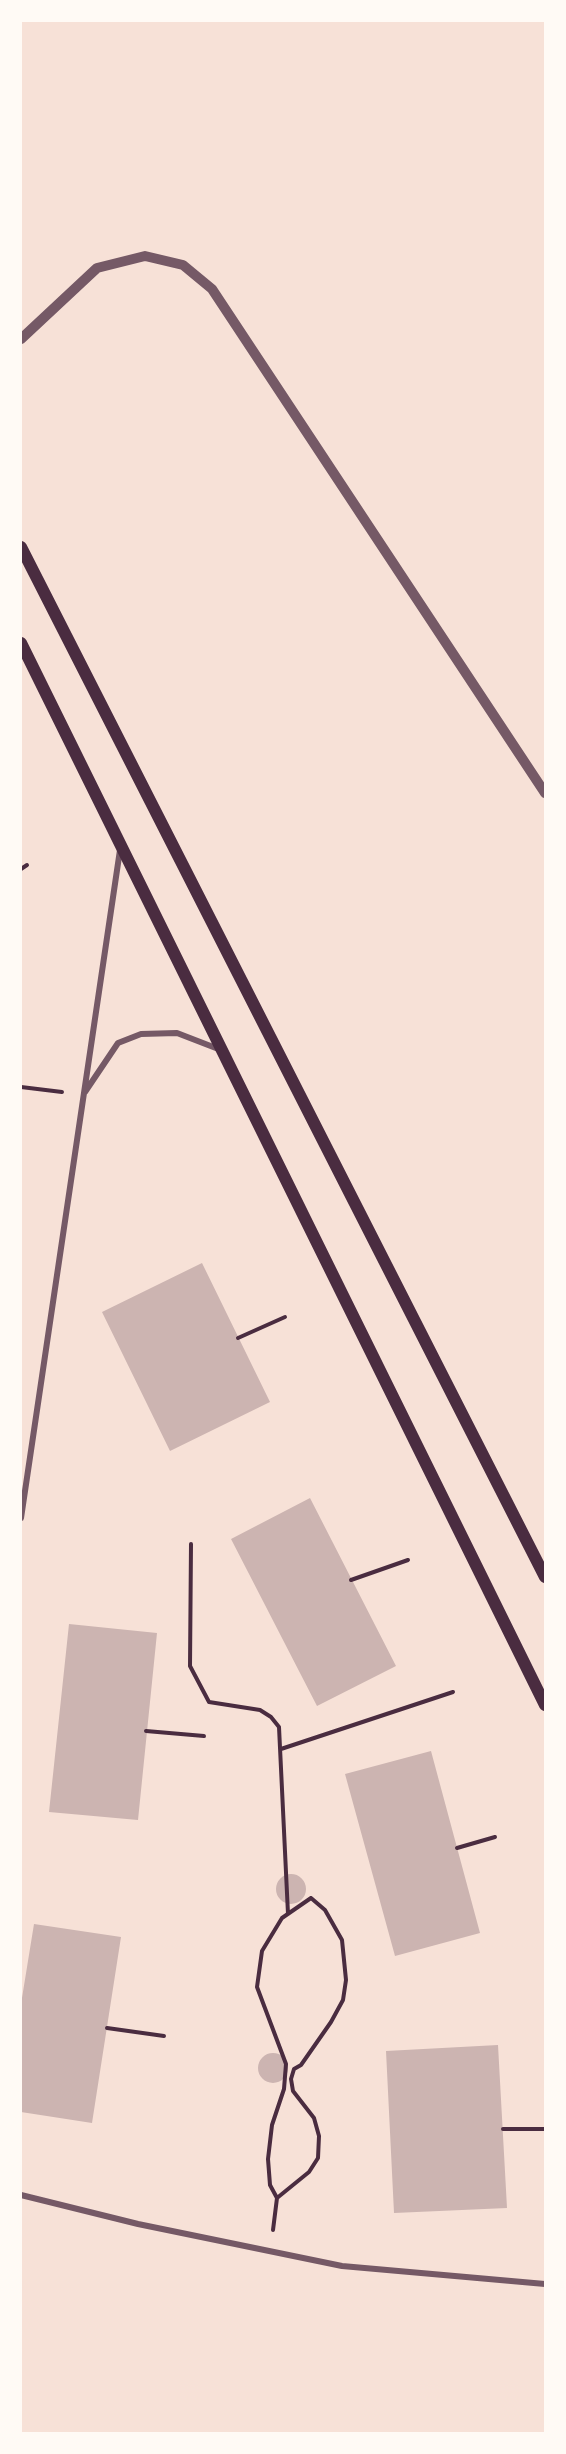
<!DOCTYPE html>
<html>
<head>
<meta charset="utf-8">
<style>
	body { margin:0 }
	#map { position:relative; width:566px; height:2454px; overflow:hidden; background:#f7e1d7; font-family:Cabin,sans-serif }
	canvas { display:block }
	.frame { position:absolute; inset:0; border:22px solid #fffaf5; pointer-events:none }
</style>
</head>
<body>
<div id="map">
<canvas width="566" height="2454"></canvas>
<div class="frame"></div>
</div>
<script>
const ctx = document.querySelector('canvas').getContext('2d');
ctx.lineJoin = 'round';
function fillPath(path, color) { ctx.fillStyle = color; ctx.fill(path, 'evenodd'); }
const toPath = rows => new Path2D(rows.map(r => 'M' + r).join(''));
function trace(path, color, width, dash) { ctx.strokeStyle = color; ctx.lineWidth = width; ctx.lineCap = dash ? 'butt' : 'round'; ctx.setLineDash(dash || []); ctx.stroke(path); }
fillPath(toPath([
	[202,1263,270,1402,170,1451,102,1312],
	[310,1498,396,1666,317,1706,231,1539],
	[69,1624,157,1633,138,1820,49,1812],
	[431,1751,480,1933,395,1956,345,1774],
	'276 1889a15 15 0 1 1 30 0a15 15 0 1 1-30 0Z',
	[34,1924,121,1937,92,2123,21,2112,21,2004],
	[498,2045,507,2208,394,2213,386,2051],
	'258 2068a15 15 0 1 1 30 0a15 15 0 1 1-30 0Z'
]), '#ccb4b1');
trace(toPath([
	[21,869,27,865],
	[21,1087,62,1092],
	[238,1338,285,1317],
	[191,1544,190,1666,209,1702,260,1710,271,1717,279,1727,288,1914],
	[351,1580,408,1560],
	[146,1731,204,1736],
	[281,1749,453,1692],
	[457,1848,495,1837],
	[311,1898,325,1910,342,1940,346,1980,343,2000,331,2022,301,2065,294,2069,291,2079,293,2091,314,2118,319,2136,318,2158,309,2172,277,2198,270,2185,268,2159,272,2125,284,2089,286,2064,257,1987,262,1951,282,1918,311,1898],
	[107,2028,164,2036],
	[503,2129,545,2129],
	[273,2230,277,2198]
]), '#4a2c40', 4);
trace(toPath([
	[85,1092,118,1043,141,1034,177,1033,221,1050],
	[21,1518,120,850],
	[21,2195,138,2224,342,2266,545,2284]
]), '#755966', 6);
trace(toPath([
	[21,339,97,268,145,256,183,265,212,289,545,793]
]), '#755966', 10);
trace(toPath([
	[21,547,545,1577],
	[21,643,545,1705]
]), '#4a2c40', 12);
</script>
</body>
</html>
